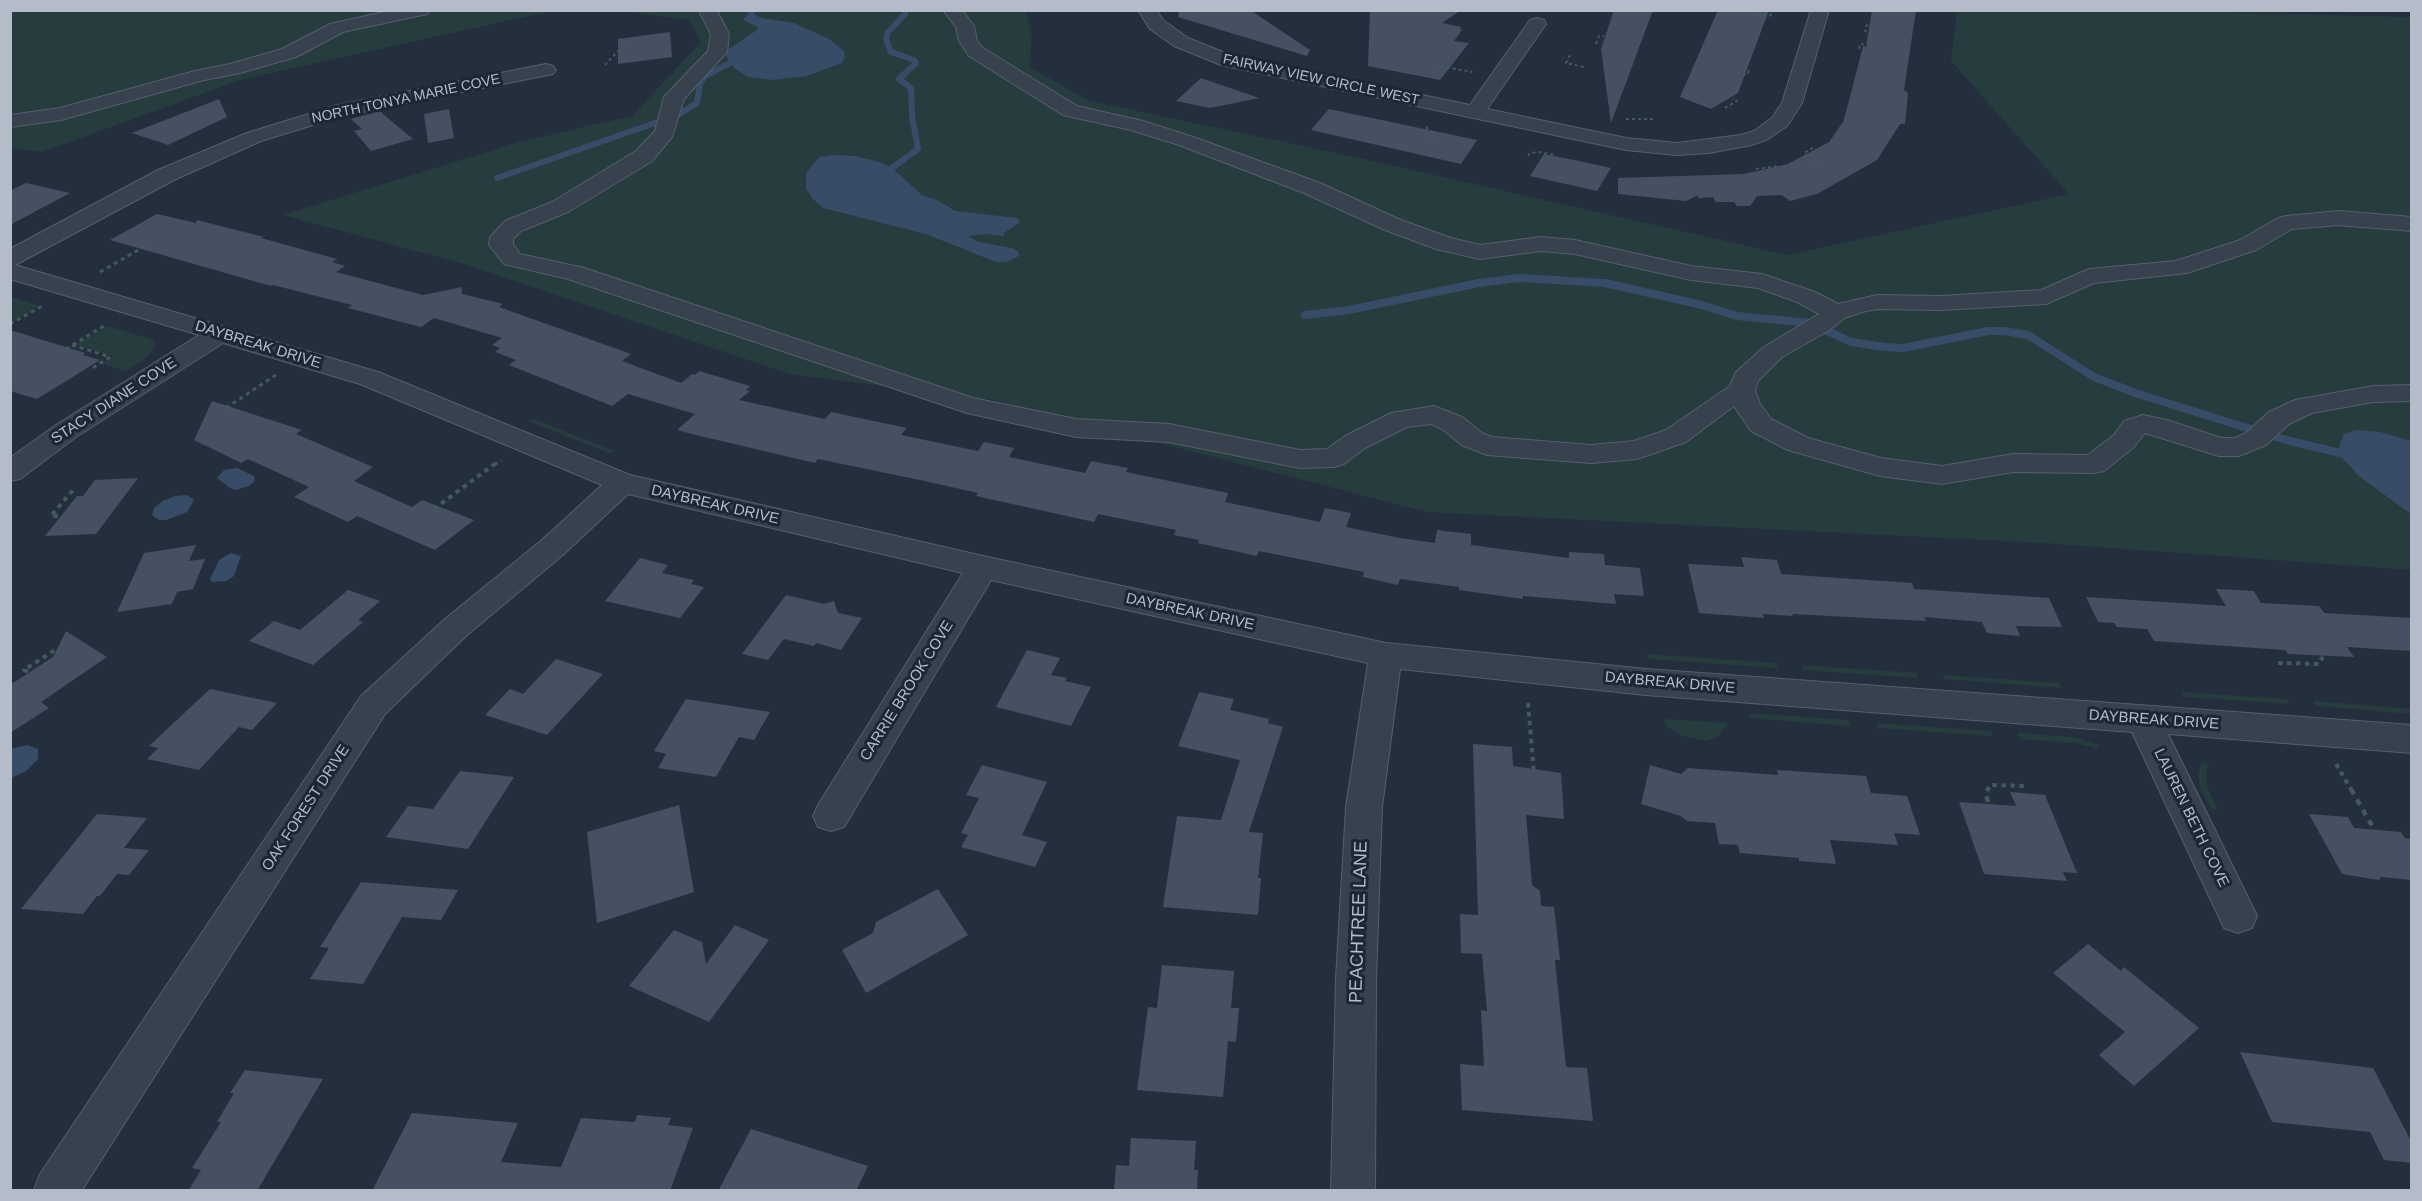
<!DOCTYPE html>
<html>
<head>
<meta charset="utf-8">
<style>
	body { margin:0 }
	#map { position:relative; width:2422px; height:1201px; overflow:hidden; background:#242f3e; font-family:Helvetica,sans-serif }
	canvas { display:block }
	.frame { position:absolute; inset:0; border:12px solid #b4bcc9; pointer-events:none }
</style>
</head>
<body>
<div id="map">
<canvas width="2422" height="1201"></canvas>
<div class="frame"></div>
</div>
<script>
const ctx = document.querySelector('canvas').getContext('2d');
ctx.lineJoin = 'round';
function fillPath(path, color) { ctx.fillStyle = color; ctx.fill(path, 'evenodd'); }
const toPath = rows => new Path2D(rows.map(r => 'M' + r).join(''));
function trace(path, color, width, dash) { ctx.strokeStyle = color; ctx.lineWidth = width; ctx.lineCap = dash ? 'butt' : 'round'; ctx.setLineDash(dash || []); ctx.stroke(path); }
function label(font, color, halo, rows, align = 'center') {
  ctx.font = font + ' Helvetica,sans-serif'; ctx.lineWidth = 6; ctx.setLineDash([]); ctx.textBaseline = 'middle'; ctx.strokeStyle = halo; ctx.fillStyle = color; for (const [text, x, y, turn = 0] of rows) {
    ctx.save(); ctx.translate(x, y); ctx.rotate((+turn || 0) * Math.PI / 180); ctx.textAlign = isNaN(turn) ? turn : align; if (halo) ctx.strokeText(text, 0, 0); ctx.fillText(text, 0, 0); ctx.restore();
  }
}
fillPath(toPath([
	[1025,10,1032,36,1029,67,1090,101,1355,157,1787,255,2069,194,1951,61,1957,11,2171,11,2411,17,2411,570,2044,543,1427,512,993,400,790,374,464,264,283,215,519,142,632,116,701,42,690,20,622,11],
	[11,11,551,11,240,80,42,152,11,148],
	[11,297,40,306,11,323],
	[107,326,151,339,155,343,154,349,142,361,126,371,102,364,113,356,75,345],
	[533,418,573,435,615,451,611,454,528,421],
	[1647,654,1776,663,1778,668,1648,659],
	[1802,665,1916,673,1918,678,1803,670],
	[1942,675,2059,683,2062,688,1944,679],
	[2181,692,2287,699,2290,704,2184,697],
	[2313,701,2411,709,2411,714,2316,706],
	[1749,713,1849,720,1851,726,1750,718],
	[1664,719,1728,723,1718,737,1706,741,1680,735,1668,727],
	[1876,723,1991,731,1992,736,1878,728],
	[2018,733,2072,737,2099,745,2098,749,2076,743,2020,739],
	[2202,761,2209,765,2206,773,2207,787,2218,810,2211,809,2200,787,2198,775]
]), '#263c3f');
fillPath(toPath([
	[754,14,761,18,794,23,829,39,844,51,845,57,842,63,807,76,773,80,748,77,734,68,725,54,729,49,757,30,758,27,743,20,747,15],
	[834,155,855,156,879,162,892,168,922,195,939,201,955,211,1017,218,1020,222,1004,233,1004,236,986,234,968,236,979,242,1012,248,1018,251,1019,256,1007,262,996,262,926,234,823,208,813,199,806,188,806,173,819,157],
	[2356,430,2380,432,2411,441,2411,514,2360,477,2342,458,2339,447,2344,434],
	[237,468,254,476,255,481,249,486,236,490,230,488,217,478,224,470],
	[187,495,194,500,187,512,166,520,159,520,152,515,154,508,163,501,175,496],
	[231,553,241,556,234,576,226,581,212,582,210,579,219,560],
	[27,745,38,749,38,759,26,771,11,778,11,749]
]), '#394c67');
trace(toPath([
	[751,15,752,10],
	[892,168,918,149,912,116,911,88,899,79,916,63,914,60,891,52,886,39,888,32,905,14,905,10],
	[497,178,678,115,697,103,700,84,705,76,730,63]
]), '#394c67', 6);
trace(toPath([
	[1305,315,1349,310,1479,283,1519,278,1605,283,1702,305,1737,316,1810,323,1851,342,1885,347,1903,348,1988,331,2004,331,2028,335,2094,377,2138,394,2286,440,2340,453]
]), '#394c67', 8);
fillPath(toPath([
	[1179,10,1250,10,1310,50,1307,56,1178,17],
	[1370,10,1461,10,1442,23,1461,27,1460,29,1462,30,1454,41,1469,43,1440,80,1368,66],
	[1614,10,1653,10,1611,123,1601,49],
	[1718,10,1769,10,1738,93,1711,109,1680,97],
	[1872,10,1916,10,1904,90,1908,93,1905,124,1900,124,1877,160,1817,194,1790,201,1782,195,1757,196,1750,206,1737,206,1734,202,1716,202,1713,197,1698,198,1698,195,1686,201,1618,194,1618,178,1744,174,1788,164,1829,142,1843,122,1849,101,1863,46,1866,47],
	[670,32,672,57,618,64,618,39],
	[1201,78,1259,98,1210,108,1176,101],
	[219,99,227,117,168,145,132,133],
	[449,109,454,138,428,143,424,114],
	[1329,109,1410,126,1477,140,1461,164,1311,130],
	[380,111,390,120,413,139,371,151,354,131,362,129,351,119],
	[1544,154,1579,161,1611,168,1597,191,1530,176],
	[26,183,70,193,10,225,10,191],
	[157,214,196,223,197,220,264,237,261,238,337,259,332,262,345,266,336,272,423,295,462,287,462,294,503,304,499,307,631,354,622,361,681,383,692,374,695,375,699,371,750,386,746,390,750,391,739,400,825,419,831,412,907,428,901,435,978,451,984,442,1014,448,1009,457,1085,473,1091,461,1128,468,1126,472,1228,493,1225,502,1320,522,1325,508,1351,513,1346,527,1400,538,1435,543,1437,530,1471,534,1471,545,1569,558,1569,552,1604,554,1605,565,1640,568,1644,596,1614,594,1616,604,1523,596,1523,599,1459,590,1459,587,1400,579,1398,585,1363,577,1364,572,1259,551,1257,556,1198,543,1199,540,1174,535,1176,530,1098,514,1094,522,976,496,978,493,920,480,818,459,815,463,700,436,677,430,695,414,628,394,612,406,509,365,516,360,495,352,500,348,492,345,502,338,434,318,421,327,348,308,352,305,273,285,271,286,110,240],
	[10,330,85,353,83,355,100,360,37,399,10,391],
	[212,401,302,430,296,434,373,467,354,481,412,507,422,500,474,520,435,550,357,516,348,522,294,497,309,487,248,459,241,463,194,440],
	[138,478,96,534,45,536,77,496,83,496,95,480],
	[196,545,189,561,205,559,193,589,177,592,172,604,117,612,144,553],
	[1741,557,1777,560,1781,574,1912,583,1914,589,2049,598,2062,627,2016,626,2020,636,1987,633,1982,622,1924,617,1926,621,1792,614,1793,616,1763,614,1764,618,1699,613,1688,564,1744,567],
	[640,558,668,565,662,573,694,580,691,584,704,587,680,618,605,601],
	[2216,589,2254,591,2261,603,2319,606,2324,613,2412,618,2412,651,2347,647,2354,657,2288,654,2285,650,2154,641,2147,629,2117,627,2114,623,2098,622,2086,597,2226,606],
	[348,590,380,601,358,620,363,622,313,665,249,641,274,621,300,630],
	[786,595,824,604,834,601,838,613,862,618,841,650,816,643,814,646,784,639,768,660,742,654],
	[66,631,107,657,41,702,49,708,10,733,10,681,13,683,53,657],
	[1027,650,1060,658,1051,675,1067,678,1065,681,1091,687,1071,726,996,707],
	[556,659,603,674,547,735,485,715,510,689,523,694],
	[210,689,277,703,252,730,239,727,199,770,147,759,158,748,149,746],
	[1199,692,1234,699,1230,710,1269,719,1268,723,1283,727,1249,832,1263,833,1258,878,1261,878,1258,915,1163,907,1177,816,1221,820,1240,760,1178,746],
	[686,699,770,712,754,740,739,737,716,777,658,768,666,754,654,751],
	[1473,744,1512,747,1513,766,1561,773,1564,819,1526,815,1532,885,1540,891,1541,906,1554,907,1560,960,1555,960,1566,1067,1587,1068,1593,1121,1462,1110,1460,1064,1484,1066,1481,1010,1487,1011,1482,954,1461,953,1460,914,1478,915],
	[982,765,1047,782,1022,835,1047,842,1035,867,961,847,968,835,961,833,979,798,966,795],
	[1650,765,1681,774,1688,768,1778,775,1777,770,1866,776,1871,793,1907,796,1920,835,1894,833,1898,845,1830,840,1836,864,1799,861,1799,858,1740,853,1738,845,1719,844,1715,823,1687,821,1681,816,1641,804],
	[460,771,514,777,468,849,386,837,408,806,433,809],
	[2010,792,2045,795,2077,873,2063,872,2067,881,1984,874,1959,802,2016,806],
	[679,805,694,892,597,923,587,832],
	[97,814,147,818,124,848,149,850,129,875,117,874,100,896,97,896,83,914,21,909],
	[2309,814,2348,817,2354,828,2401,832,2405,838,2412,839,2412,880,2381,877,2379,880,2342,874],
	[361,882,458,890,441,920,402,917,363,984,310,979,329,948,320,947],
	[938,889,968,935,866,993,842,950,873,933,876,922],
	[735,925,769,940,709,1022,629,986,674,930,702,942,706,964],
	[2088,944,2121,971,2124,967,2199,1028,2134,1086,2099,1055,2125,1032,2053,973],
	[1162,965,1234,971,1231,1008,1239,1008,1236,1042,1228,1041,1223,1097,1137,1090,1148,1007,1157,1008],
	[2240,1052,2373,1068,2412,1143,2412,1163,2384,1160,2370,1132,2272,1122],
	[245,1070,323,1079,257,1191,188,1191,201,1170,192,1168,221,1122,217,1122,234,1093,230,1093],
	[412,1113,518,1123,501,1162,561,1167,581,1118,635,1122,637,1115,671,1118,668,1125,693,1128,670,1191,372,1191],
	[751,1129,868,1166,856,1191,718,1191],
	[1131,1138,1196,1141,1194,1170,1198,1170,1197,1191,1114,1191,1116,1165,1129,1166]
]), '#455162');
const minor = toPath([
	[393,10,430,10,427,14,343,32,296,57,240,73,204,80,61,120,10,127,10,115,60,108,195,71,230,64,282,49,330,24,393,10],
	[702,10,720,10,718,13,729,34,727,52,684,99,672,137,652,161,568,212,521,231,513,239,513,244,520,254,584,268,973,398,1076,419,1169,424,1300,450,1327,449,1345,436,1391,413,1434,406,1462,417,1482,433,1492,437,1591,445,1634,441,1666,430,1730,386,1736,372,1764,347,1819,314,1797,302,1758,288,1691,280,1575,254,1541,251,1480,259,1436,249,1385,230,1304,193,1179,145,1131,130,1063,115,969,56,959,41,956,27,943,10,962,10,974,26,977,41,983,48,1077,106,1143,121,1193,137,1320,183,1401,220,1451,238,1480,245,1541,237,1575,240,1691,266,1762,274,1815,292,1838,304,1877,295,1941,296,2041,290,2089,269,2176,261,2240,240,2278,218,2286,216,2338,211,2412,217,2412,231,2338,225,2292,229,2256,250,2187,273,2094,283,2046,304,1941,310,1877,309,1862,312,1845,318,1828,331,1782,357,1758,381,1755,390,1760,404,1771,419,1808,438,1881,458,1942,466,2013,454,2088,455,2114,435,2124,421,2143,415,2167,420,2221,438,2235,438,2246,433,2269,412,2295,400,2373,386,2412,385,2412,401,2373,402,2312,413,2289,424,2266,445,2239,456,2219,456,2145,433,2134,447,2104,471,2094,473,2013,472,1942,484,1880,476,1788,450,1751,431,1734,406,1686,442,1637,459,1591,463,1487,455,1462,445,1442,429,1431,424,1407,427,1365,448,1344,464,1334,467,1300,468,1169,442,1076,437,967,413,568,279,504,264,489,245,490,237,505,221,552,202,636,151,655,131,664,97,708,51,711,34,700,13,702,10],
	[1138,10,1156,10,1164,21,1188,38,1233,56,1470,105,1530,20,1537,18,1544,20,1546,24,1487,109,1626,138,1677,143,1741,135,1754,131,1772,118,1782,103,1811,10,1829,10,1802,103,1787,126,1768,139,1752,145,1709,153,1677,155,1626,150,1221,65,1174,46,1150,29,1138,10],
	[546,64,553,66,556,70,553,74,342,116,261,141,174,180,15,265,378,372,630,475,983,556,1386,643,1646,669,2412,725,2412,753,2168,734,2257,916,2252,928,2238,933,2224,928,2132,732,1646,695,1400,669,1382,807,1376,979,1375,1190,1331,1190,1336,979,1346,807,1368,663,991,580,844,827,831,831,818,827,813,816,818,805,963,573,628,494,564,554,467,635,385,714,82,1190,34,1190,40,1174,361,696,445,619,542,540,602,485,360,384,223,343,76,437,20,479,10,481,10,458,56,425,199,335,10,279,10,249,158,170,247,133,338,105,546,64]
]);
trace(minor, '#565f6c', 2);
trace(toPath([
	[1758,14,1770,16,1773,10],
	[1867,24,1865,31,1869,32],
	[1596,44,1599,36,1604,36],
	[1859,49,1860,44,1867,45],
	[1570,55,1566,63,1584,67],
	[605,65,620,49,629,44],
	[1435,65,1472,72],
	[1743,74,1747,75,1749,70],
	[1725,108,1737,101,1733,99],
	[1626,119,1653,119],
	[1426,127,1434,134,1432,137],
	[1813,148,1804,153,1809,160,1819,163],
	[1528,156,1530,153,1539,152,1555,155],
	[1756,169,1779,166]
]), '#44595c', 2, [3, 3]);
trace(toPath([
	[100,272,147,245],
	[10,324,44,305],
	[72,345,110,357,91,369],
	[66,349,107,324],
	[226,408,276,375],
	[494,465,501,460]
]), '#44595c', 3, [4, 4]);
trace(toPath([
	[434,509,496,463],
	[58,516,51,516,73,490],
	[2278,663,2319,664,2322,659,2318,652],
	[28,672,24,670,58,648],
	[1528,703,1534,774],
	[2336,764,2352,791],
	[1987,791,1990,785,2025,786]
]), '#44595c', 4, [4.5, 4.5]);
trace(toPath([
	[2351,789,2375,831],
	[1988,802,1986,794,1988,789]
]), '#44595c', 4.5, [6, 6]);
fillPath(minor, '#38414e');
label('14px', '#b4bcc9', '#1d2633', [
	["FAIRWAY VIEW CIRCLE WEST",1321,80,12],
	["NORTH TONYA MARIE COVE",406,99,-12]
]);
label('15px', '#b4bcc9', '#1d2633', [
	["DAYBREAK DRIVE",258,345,17],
	["STACY DIANE COVE",114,401,-33],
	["DAYBREAK DRIVE",715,505,13],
	["DAYBREAK DRIVE",1190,612,12],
	["DAYBREAK DRIVE",1670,683,5],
	["CARRIE BROOK COVE",907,691,-58],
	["DAYBREAK DRIVE",2154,720,4],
	["OAK FOREST DRIVE",306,808,-57],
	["LAUREN BETH COVE",2191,818,64]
]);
label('18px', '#b4bcc9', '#1d2633', [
	["PEACHTREE LANE",1359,922,-88]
]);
</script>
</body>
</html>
